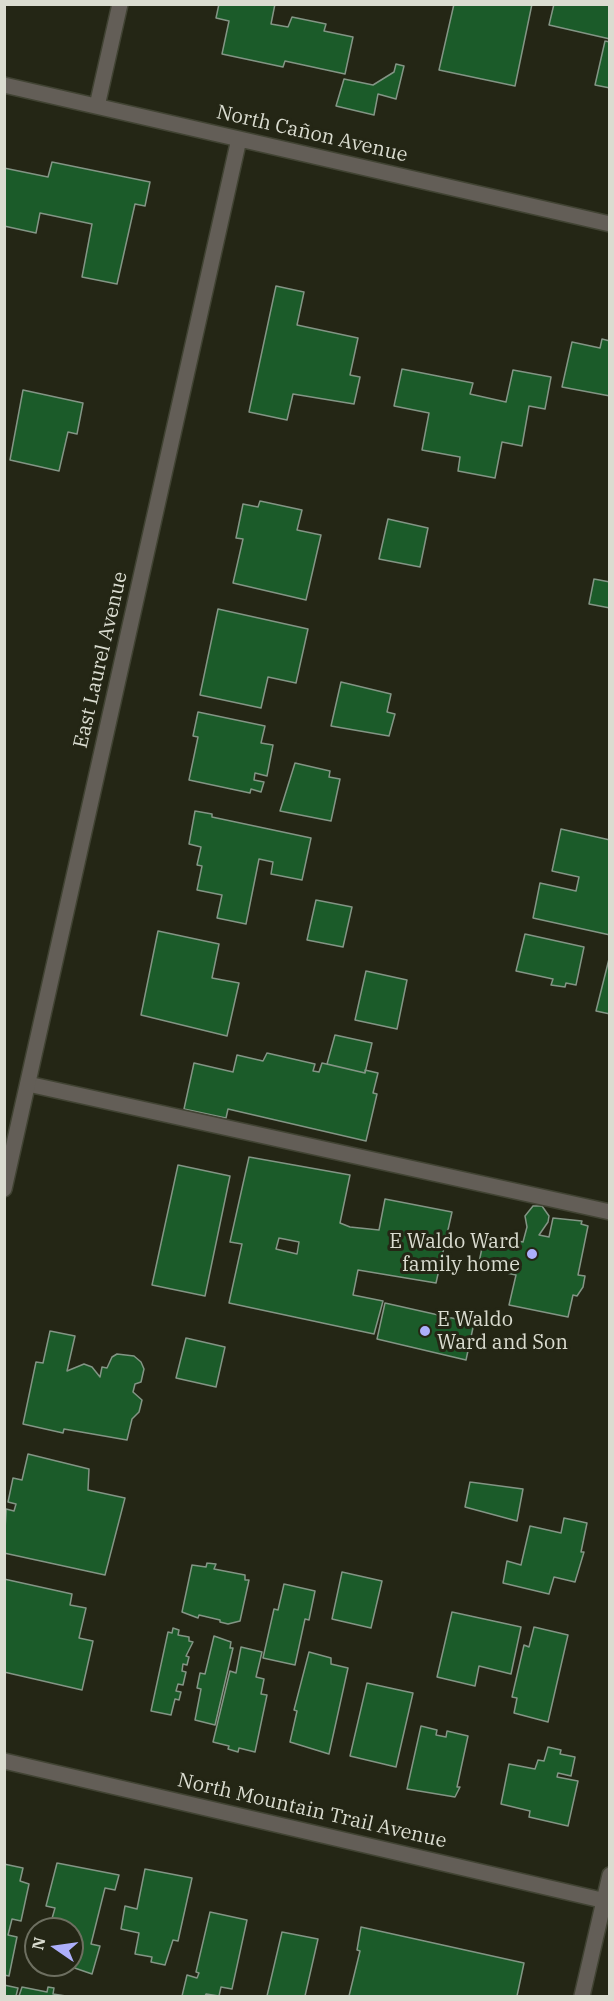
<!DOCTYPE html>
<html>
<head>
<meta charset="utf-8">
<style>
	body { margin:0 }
	#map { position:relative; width:614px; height:2001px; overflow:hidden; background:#242615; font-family:"IBM Plex Serif",serif }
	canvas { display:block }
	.frame { position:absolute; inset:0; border:6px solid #dadcd0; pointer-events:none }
	.north { position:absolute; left:24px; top:1917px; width:60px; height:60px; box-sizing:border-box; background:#242615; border:2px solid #6d6f60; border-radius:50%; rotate:283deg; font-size:16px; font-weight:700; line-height:24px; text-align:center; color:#dadcd0 }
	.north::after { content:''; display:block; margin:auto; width:21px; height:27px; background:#adaffb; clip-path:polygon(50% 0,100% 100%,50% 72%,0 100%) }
</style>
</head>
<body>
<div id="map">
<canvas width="614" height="2001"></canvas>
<div class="frame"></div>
<div class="north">N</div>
</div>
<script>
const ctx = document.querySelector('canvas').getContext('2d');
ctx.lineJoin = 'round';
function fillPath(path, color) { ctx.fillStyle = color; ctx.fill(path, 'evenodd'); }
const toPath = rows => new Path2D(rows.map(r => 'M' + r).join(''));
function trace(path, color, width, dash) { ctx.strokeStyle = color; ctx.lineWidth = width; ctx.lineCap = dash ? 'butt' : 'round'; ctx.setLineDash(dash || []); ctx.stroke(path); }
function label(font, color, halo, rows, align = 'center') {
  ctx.font = font + ' "IBM Plex Serif",serif'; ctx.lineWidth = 6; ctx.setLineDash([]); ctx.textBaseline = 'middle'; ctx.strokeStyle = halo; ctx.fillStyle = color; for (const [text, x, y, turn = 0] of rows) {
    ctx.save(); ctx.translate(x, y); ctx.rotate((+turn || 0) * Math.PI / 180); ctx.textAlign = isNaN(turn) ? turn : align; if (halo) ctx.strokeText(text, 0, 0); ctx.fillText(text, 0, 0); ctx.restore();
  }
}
const building = toPath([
	[219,4,275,4,271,24,288,27,292,17,326,24,324,31,353,37,345,74,285,61,283,67,222,54,229,21,216,18,219,4],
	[454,4,532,4,515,86,439,70,454,4],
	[554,4,610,4,610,39,549,25,554,4],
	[605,41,610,42,610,88,595,85,605,41],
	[396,64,404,66,396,99,378,94,374,115,336,106,344,79,373,85,394,72,396,64],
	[52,162,150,182,145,206,135,204,117,284,82,277,92,224,40,213,36,233,4,226,4,168,48,177,52,162],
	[276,286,304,292,297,325,358,338,350,375,360,377,354,404,293,394,287,420,249,412,276,286],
	[602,339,610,341,610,396,562,387,572,342,600,348,602,339],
	[402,369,473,383,470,394,506,402,513,370,551,377,545,409,529,406,522,446,502,442,495,478,458,471,460,457,422,450,429,413,394,406,402,369],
	[23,390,83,403,77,434,68,432,59,471,10,460,23,390],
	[260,501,302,510,297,530,321,535,306,600,233,583,243,539,236,538,243,504,258,507,260,501],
	[388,519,428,528,420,567,379,559,388,519],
	[594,579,610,582,610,608,589,604,594,579],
	[218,609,308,629,296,683,268,677,261,708,200,695,218,609],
	[341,682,391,694,387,712,395,714,389,736,331,726,341,682],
	[198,712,265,726,261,743,273,745,267,776,255,773,254,780,264,782,261,792,251,789,250,793,189,780,198,737,193,736,198,712],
	[295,763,330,771,329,777,340,779,331,821,280,811,295,763],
	[195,811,212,814,212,817,311,838,302,880,271,874,273,862,259,859,246,924,217,918,222,895,197,890,202,866,197,865,201,847,189,844,195,811],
	[561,829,610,840,610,935,533,918,540,883,576,891,579,877,552,871,561,829],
	[316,900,352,907,343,947,307,940,316,900],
	[158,931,219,944,212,978,239,983,227,1036,141,1015,158,931],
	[525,934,584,947,576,985,566,983,565,987,551,985,553,979,516,971,525,934],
	[610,955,610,1014,596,1011,610,955],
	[366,971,407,980,397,1029,355,1020,366,971],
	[335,1035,372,1043,365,1073,327,1064,335,1035],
	[267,1053,315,1064,313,1071,319,1072,322,1063,365,1073,365,1070,378,1073,373,1093,377,1094,366,1141,228,1109,226,1118,184,1109,194,1063,233,1072,237,1055,263,1061,267,1053],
	[249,1157,350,1175,340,1223,350,1227,379,1230,385,1199,452,1212,436,1283,358,1270,353,1295,383,1301,374,1334,229,1303,242,1244,230,1242,249,1157],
	[279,1238,299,1242,297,1254,276,1249,279,1238],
	[178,1165,230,1176,205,1296,152,1285,178,1165],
	[533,1206,542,1206,549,1216,548,1222,539,1235,549,1237,553,1218,582,1221,581,1224,588,1226,578,1275,585,1276,583,1287,577,1296,573,1295,568,1317,509,1305,516,1275,478,1267,485,1234,523,1242,527,1227,525,1216,533,1206],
	[385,1303,474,1323,466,1360,377,1339,385,1303],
	[50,1331,75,1336,67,1371,84,1364,92,1367,100,1377,102,1367,107,1368,112,1357,117,1354,134,1356,141,1362,144,1369,141,1382,135,1384,133,1392,142,1400,139,1412,132,1419,127,1440,64,1429,63,1433,23,1424,36,1362,43,1363,50,1331],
	[186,1338,225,1347,216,1387,176,1378,186,1338],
	[28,1454,89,1469,88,1490,125,1498,105,1575,4,1553,6,1509,14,1511,16,1504,8,1502,13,1478,22,1480,28,1454],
	[470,1482,523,1489,517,1521,465,1507,470,1482],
	[564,1518,587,1523,581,1552,584,1552,575,1582,554,1577,549,1594,503,1583,507,1561,521,1565,530,1526,561,1533,564,1518],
	[207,1563,216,1564,214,1569,245,1575,245,1580,249,1580,240,1621,228,1624,220,1622,220,1620,199,1615,198,1618,182,1612,192,1565,206,1567,207,1563],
	[342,1572,382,1581,371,1628,332,1619,342,1572],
	[4,1579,72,1594,70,1605,86,1608,79,1638,93,1641,82,1690,4,1672,4,1579],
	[284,1584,315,1591,309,1620,305,1619,295,1665,263,1658,274,1609,278,1610,284,1584],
	[452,1612,521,1627,511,1674,479,1666,475,1686,437,1677,452,1612],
	[534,1627,568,1635,548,1722,514,1713,517,1698,512,1697,524,1645,529,1647,534,1627],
	[173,1628,179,1630,178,1635,189,1637,189,1641,193,1642,186,1656,189,1657,187,1665,183,1664,182,1671,186,1672,183,1685,178,1684,176,1691,181,1692,179,1700,175,1699,171,1715,151,1711,168,1632,172,1633,173,1628],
	[214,1636,231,1642,230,1648,233,1648,215,1725,195,1720,201,1689,197,1688,200,1673,205,1674,214,1636],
	[241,1647,262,1652,256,1677,264,1679,261,1694,267,1695,255,1752,239,1748,238,1752,228,1749,229,1746,213,1742,230,1671,236,1673,241,1647],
	[309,1652,331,1658,331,1664,348,1668,329,1754,290,1742,297,1711,294,1710,309,1652],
	[367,1683,413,1693,396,1767,350,1756,367,1683],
	[421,1726,437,1730,436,1735,446,1737,447,1731,468,1736,457,1787,460,1787,455,1797,407,1789,421,1726],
	[548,1747,561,1750,560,1754,575,1757,571,1776,558,1773,557,1777,578,1781,568,1826,529,1817,530,1811,501,1804,509,1764,535,1769,538,1760,544,1761,548,1747],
	[57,1863,119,1875,115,1890,105,1888,91,1944,100,1946,92,1974,66,1965,72,1965,72,1929,49,1929,55,1908,46,1906,57,1863],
	[4,1864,23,1868,20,1881,29,1884,21,1921,12,1919,8,1935,17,1937,9,1976,4,1975,4,1864],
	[145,1869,192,1878,178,1941,173,1940,165,1965,151,1962,152,1957,135,1954,139,1933,121,1929,125,1906,137,1909,145,1869],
	[210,1912,247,1920,232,1989,221,1987,219,1996,206,1994,205,1996,182,1996,187,1975,197,1978,199,1973,196,1972,210,1912],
	[361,1927,524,1963,517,1996,349,1996,360,1951,357,1950,361,1927],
	[282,1932,318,1939,305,1996,267,1996,282,1932],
	[4,1985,18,1988,16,1996,4,1996,4,1985],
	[22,1987,47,1992,48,1987,54,1988,53,1994,66,1996,19,1996,22,1987]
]);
fillPath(building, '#1b5b29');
trace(building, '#839585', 1.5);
const service = toPath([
	[28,1084,610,1212]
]);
const minor = toPath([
	[4,85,610,224],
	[97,106,120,4],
	[4,1189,239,139],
	[4,1761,610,1902],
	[582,1996,610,1875]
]);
trace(service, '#414333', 18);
trace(minor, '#414333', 18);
trace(service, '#635e57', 15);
trace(minor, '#635e57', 15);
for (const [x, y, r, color] of [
	[532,1254,6,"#adaffb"],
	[425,1331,6,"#adaffb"]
]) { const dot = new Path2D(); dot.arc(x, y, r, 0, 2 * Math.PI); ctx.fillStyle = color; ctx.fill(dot); trace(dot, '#242615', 2); }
label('20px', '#dadcd0', '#242615', [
	["North Cañon Avenue",312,134,13],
	["East Laurel Avenue",101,660,-77],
	["North Mountain Trail Avenue",312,1811,13]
]);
label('20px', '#dadcd0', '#242615', [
	["E Waldo Ward",520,1242],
	["family home",520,1265],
	["E Waldo",437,1320,"left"],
	["Ward and Son",437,1343,"left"]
], 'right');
</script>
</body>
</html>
